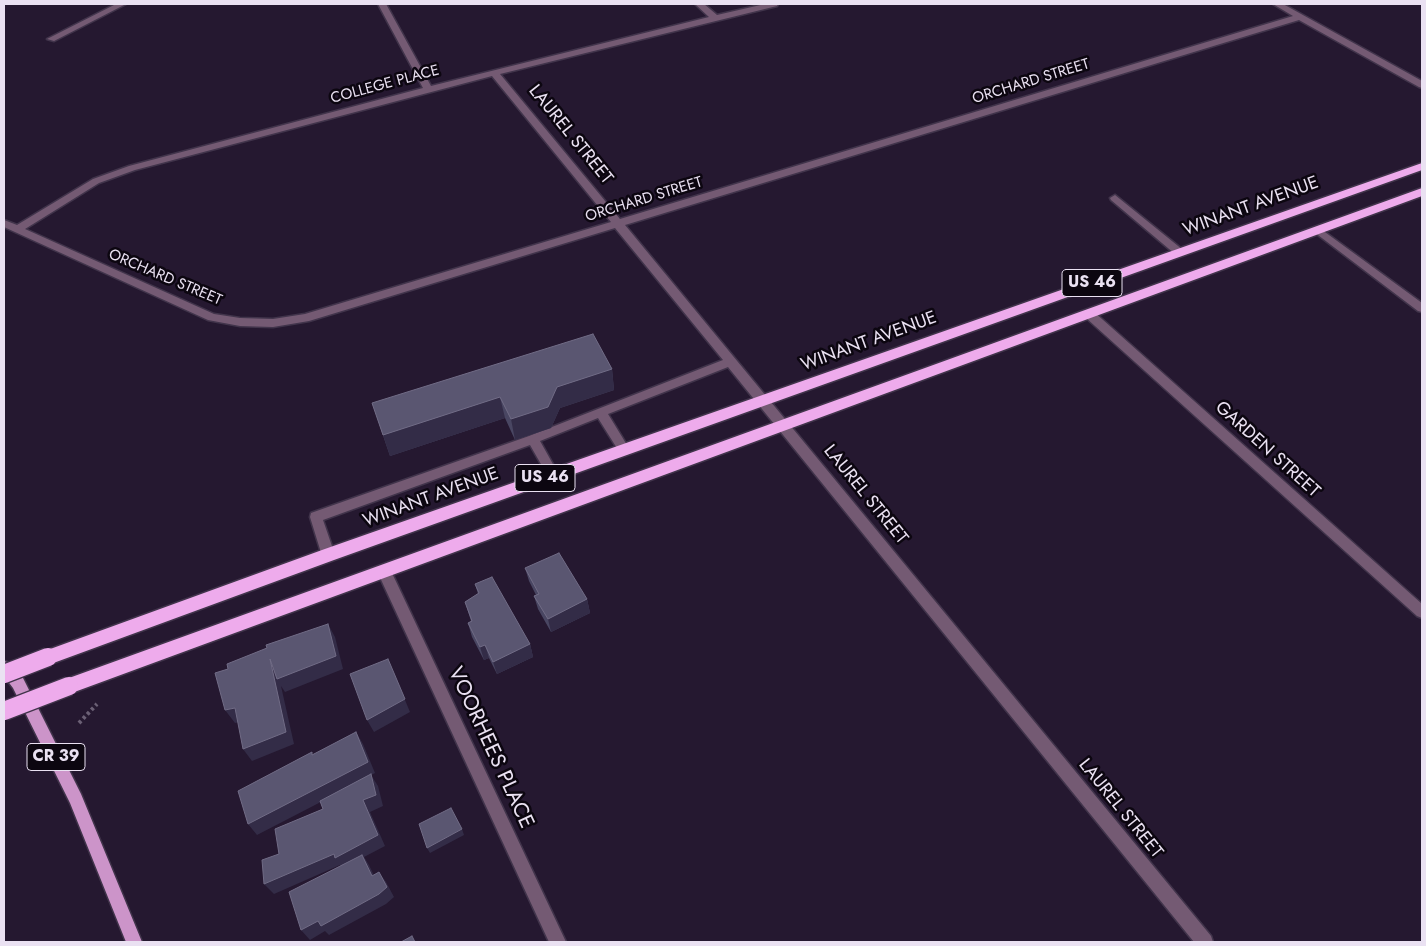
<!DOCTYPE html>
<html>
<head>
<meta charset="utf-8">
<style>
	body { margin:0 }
	#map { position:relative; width:1426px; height:946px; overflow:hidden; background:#251830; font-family:Jost,sans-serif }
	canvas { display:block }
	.frame { position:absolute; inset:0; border:5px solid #eae1f2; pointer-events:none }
</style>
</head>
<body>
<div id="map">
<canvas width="1426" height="946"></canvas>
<div class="frame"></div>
</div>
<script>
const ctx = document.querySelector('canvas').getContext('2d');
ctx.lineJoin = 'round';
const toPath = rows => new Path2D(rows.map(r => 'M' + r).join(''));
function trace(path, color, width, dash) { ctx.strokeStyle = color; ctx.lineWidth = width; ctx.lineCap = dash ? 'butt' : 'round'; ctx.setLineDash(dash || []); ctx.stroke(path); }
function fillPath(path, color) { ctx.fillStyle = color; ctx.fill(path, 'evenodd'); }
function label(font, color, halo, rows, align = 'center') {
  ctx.font = font + ' Jost,sans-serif'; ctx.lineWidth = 5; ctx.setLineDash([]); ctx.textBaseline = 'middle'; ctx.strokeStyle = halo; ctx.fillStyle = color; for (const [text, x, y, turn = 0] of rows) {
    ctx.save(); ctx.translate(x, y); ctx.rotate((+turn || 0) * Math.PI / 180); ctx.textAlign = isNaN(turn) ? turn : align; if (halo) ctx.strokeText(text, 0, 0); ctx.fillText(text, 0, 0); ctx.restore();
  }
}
const minor = toPath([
	[116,4,126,4,54,41,47,39,116,4],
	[378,4,386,4,431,86,709,17,695,4,704,4,717,15,765,4,778,4,777,6,500,74,620,219,1293,16,1273,4,1283,4,1422,81,1422,88,1419,87,1299,20,625,225,1211,936,1213,942,1194,942,728,367,608,414,630,450,628,453,620,453,598,418,540,441,559,475,557,478,549,478,530,445,323,520,335,555,333,559,328,560,323,559,310,517,311,513,529,436,723,360,615,228,309,321,273,327,240,326,208,320,4,227,4,220,17,225,93,179,129,166,423,88,378,4],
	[492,76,611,222,305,314,273,319,240,318,214,314,25,229,99,183,135,170,492,76],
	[1115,195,1183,250,1183,254,1175,254,1111,200,1110,198,1115,195],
	[1318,227,1422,303,1422,312,1418,311,1314,232,1314,228,1318,227],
	[1089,310,1093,311,1422,604,1422,618,1417,616,1085,317,1083,314,1089,310],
	[384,565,389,567,391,571,566,942,549,942,377,571,379,567,384,565]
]);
const major = toPath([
	[4,661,10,663,23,678,81,794,142,942,126,942,70,803,13,688,4,676,4,661]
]);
const highway = toPath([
	[1422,163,1422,170,334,560,48,665,42,662,39,657,42,652,322,550,1422,163],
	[1422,188,1422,196,69,694,63,692,60,686,63,680,69,678,1422,188]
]);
trace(minor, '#41344b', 3);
trace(major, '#41344b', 3);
trace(highway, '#41344b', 3);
trace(toPath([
	[79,723,97,704]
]), '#6b6075', 4, [3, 3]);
fillPath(minor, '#745a73');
fillPath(major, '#cc94c9');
fillPath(highway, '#eeabec');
const highwayBridge = toPath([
	[4,674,48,657],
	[4,711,69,686]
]);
trace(highwayBridge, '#41344b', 21, []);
trace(highwayBridge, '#eeabec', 18);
fillPath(toPath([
	[612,369,614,390,560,408,551,428,515,440,505,418,390,456,372,403],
	[525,568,587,599,590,613,551,632,538,609,534,596,536,595,529,581],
	[475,584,530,644,533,657,497,674,489,658,484,660,472,637,468,623,471,621,465,602,478,594]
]), '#494662');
fillPath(toPath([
	[612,369,614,390,560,408,551,428,515,440,511,419,557,387],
	[500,397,505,418,390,456,383,435],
	[587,599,590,613,551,632,548,619],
	[328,624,335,637,343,669,285,692,281,686,294,744,252,761,243,749,270,659],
	[530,644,533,657,497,674,493,662],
	[485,645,489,658,484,660,480,647],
	[388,659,410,712,374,732,367,720],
	[235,708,244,721,235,723,225,710],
	[356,732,363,744,375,773,371,775,378,786,383,806,370,812,385,846,364,857,369,865,379,886,343,869,340,865,274,894,264,884,363,800,371,776,257,835,248,824],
	[462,829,464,835,430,853,427,848],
	[379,872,386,882,394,897,386,904,329,935,325,931,310,940,301,930]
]), '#332c47');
const building = toPath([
	[593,334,612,369,557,387,548,407,511,419,500,397,383,435,372,403,593,334],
	[559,553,587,599,548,619,534,596,539,594,525,568,559,553],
	[492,577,530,644,493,662,485,645,480,647,468,623,472,621,465,602,479,593,475,584,492,577],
	[328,624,336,656,277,679,270,659,286,732,243,749,235,708,225,710,215,673,228,669,227,664,267,648,266,645,328,624],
	[388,659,405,699,367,720,350,674,388,659],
	[356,732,368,762,248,824,238,791,312,752,312,755,356,732],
	[371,774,376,795,363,800,378,835,335,858,334,854,264,884,262,860,279,854,275,829,323,809,320,801,371,774],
	[451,808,462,829,427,848,419,824,451,808],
	[362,855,372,876,379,872,387,887,379,894,321,926,318,921,301,930,289,892,362,855],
	[412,936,415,942,401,942,412,936]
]);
fillPath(building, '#5a5671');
trace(building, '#716c86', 1);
label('15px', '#eae1f2', '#0c0610', [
	["ORCHARD STREET",1031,82,-17],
	["COLLEGE PLACE",385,85,-15],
	["ORCHARD STREET",644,200,-17],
	["ORCHARD STREET",165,278,23]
]);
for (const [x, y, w] of [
	[1092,283,60],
	[545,478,60],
	[56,757,58]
]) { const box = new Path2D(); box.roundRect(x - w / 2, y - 13.5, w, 27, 4); ctx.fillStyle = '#0c0610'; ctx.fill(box); trace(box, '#eae1f2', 1); }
label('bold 16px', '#eae1f2', null, [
	["US 46",1092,283],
	["US 46",545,478],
	["CR 39",56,757]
]);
label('18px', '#eae1f2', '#0c0610', [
	["LAUREL STREET",570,135,51],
	["WINANT AVENUE",1251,207,-20],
	["WINANT AVENUE",869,342,-20],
	["GARDEN STREET",1267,450,42],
	["LAUREL STREET",865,495,51],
	["WINANT AVENUE",431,498,-20],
	["LAUREL STREET",1120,809,51]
]);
label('21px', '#eae1f2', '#0c0610', [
	["VOORHEES PLACE",490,748,65]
]);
</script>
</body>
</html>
